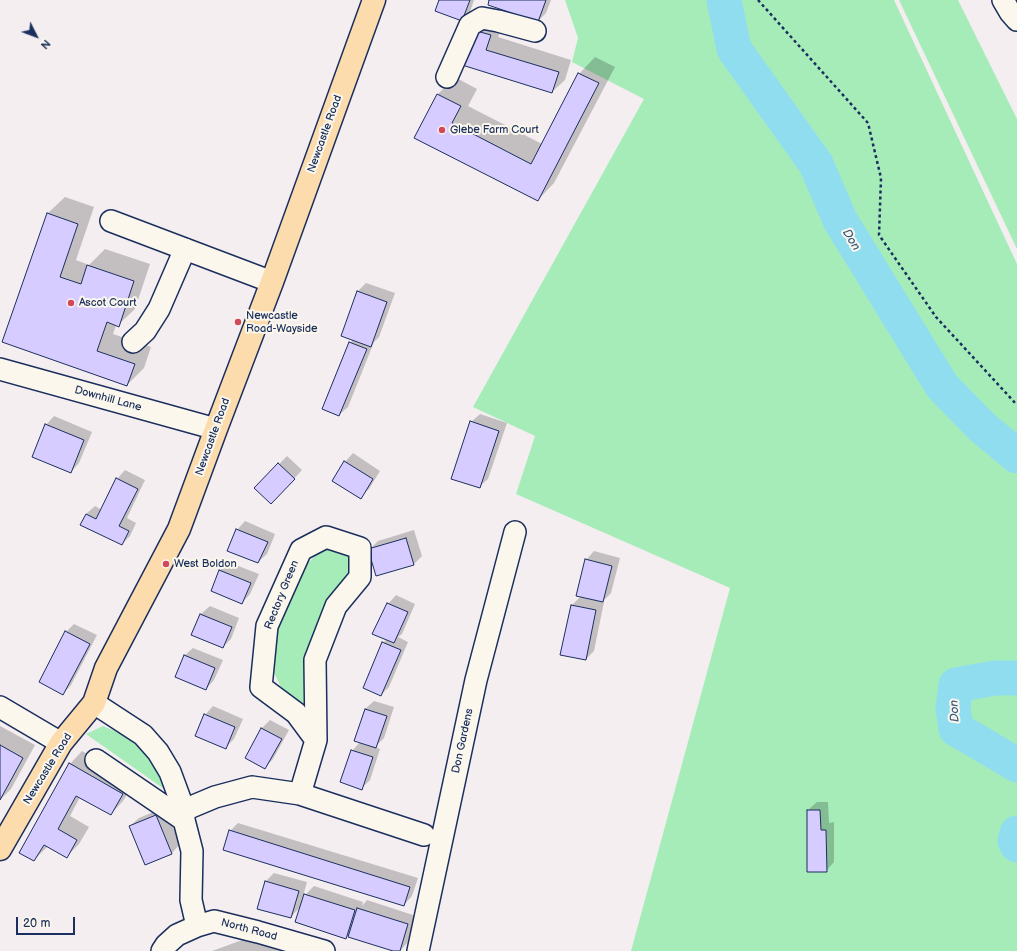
<!DOCTYPE html>
<html>
<head>
<meta charset="utf-8">
<style>
	body { margin:0 }
	#map { position:relative; width:1017px; height:951px; overflow:hidden; background:#f4eef0; font-family:"Balsamiq Sans",sans-serif }
	canvas { display:block }
	.north { position:absolute; left:16px; top:16px; width:40px; height:40px; -webkit-text-stroke:3px #fbf7ec; paint-order:stroke; rotate:132deg; font-size:11px; font-weight:700; line-height:16px; text-align:center; color:#1b2f5e }
	.north::after { content:''; display:block; margin:auto; width:14px; height:18px; background:#1b2f5e; clip-path:polygon(50% 0,100% 100%,50% 72%,0 100%) }
	.scale { position:absolute; left:16px; top:917px; width:59px; height:18px; box-sizing:border-box; border:2px solid #1b2f5e; border-top:0; padding-left:5px; font-size:12px; line-height:14px; white-space:nowrap; color:#1b2f5e; -webkit-text-stroke:3px #fbf7ec; paint-order:stroke }
</style>
</head>
<body>
<div id="map">
<canvas width="1017" height="951"></canvas>
<div class="north">N</div>
<div class="scale">20 m</div>
</div>
<script>
const ctx = document.querySelector('canvas').getContext('2d');
ctx.lineJoin = 'round';
function fillPath(path, color) { ctx.fillStyle = color; ctx.fill(path, 'evenodd'); }
const toPath = rows => new Path2D(rows.map(r => 'M' + r).join(''));
function trace(path, color, width, dash) { ctx.strokeStyle = color; ctx.lineWidth = width; ctx.lineCap = dash ? 'butt' : 'round'; ctx.setLineDash(dash || []); ctx.stroke(path); }
function label(font, color, halo, rows, align = 'center') {
  ctx.font = font + ' "Balsamiq Sans",sans-serif'; ctx.lineWidth = 4; ctx.setLineDash([]); ctx.textBaseline = 'middle'; ctx.strokeStyle = halo; ctx.fillStyle = color; for (const [text, x, y, turn = 0] of rows) {
    ctx.save(); ctx.translate(x, y); ctx.rotate((+turn || 0) * Math.PI / 180); ctx.textAlign = isNaN(turn) ? turn : align; if (halo) ctx.strokeText(text, 0, 0); ctx.fillText(text, 0, 0); ctx.restore();
  }
}
fillPath(toPath([
	[565,0,894,0,1017,264,1017,951,631,951,730,588,516,494,535,436,473,407,644,99,572,62,578,38],
	[899,0,958,0,1017,119,1017,249],
	[321,550,345,550,354,564,324,606,305,655,303,712,282,689,272,669,271,633,294,577],
	[103,726,122,734,146,752,160,778,164,789,86,734]
]), '#a6ecb9');
fillPath(toPath([
	[440,0,474,0,470,12,462,20],
	[490,0,551,0,546,13,538,21],
	[503,23,498,37,571,60,565,80,552,92,463,65,474,30],
	[595,57,615,67,554,183,538,200,416,137,438,94,455,77,477,89,468,106,542,144,579,74],
	[65,197,94,207,76,260,89,265,105,249,150,264,135,309,118,325,116,325,113,334,151,347,144,368,127,385,3,342,48,213],
	[366,283,395,293,379,337,374,342,348,407,339,415,350,343,354,339,358,291],
	[480,414,507,423,488,479,479,487,471,422],
	[54,416,92,432,79,463,71,472,46,425],
	[353,453,380,471,369,489,360,497,345,462],
	[287,456,302,470,280,494,256,488],
	[125,470,145,480,127,518,136,523,130,536,122,544,86,514,95,506,102,510,117,479],
	[245,521,275,534,267,554,258,562,237,530],
	[414,530,422,556,414,564,369,550,378,541],
	[594,551,620,558,611,593,602,602,604,602,594,651,586,659,572,605,581,596,586,560],
	[228,562,259,574,250,594,242,603,212,591,220,570],
	[396,595,415,604,402,634,398,637,408,642,389,687,381,695,383,643,387,639,388,604],
	[210,606,239,618,231,639,223,647,193,634,201,614],
	[74,624,97,635,71,685,63,694,66,632],
	[193,648,223,660,214,680,206,689,184,656],
	[374,701,394,707,384,738,375,747,380,749,370,780,362,788,352,751,360,742,365,709],
	[213,706,243,719,234,739,226,747,205,715],
	[270,720,289,730,273,759,265,768,246,758,262,728],
	[0,726,35,745,11,789,0,800],
	[82,751,135,781,123,801,111,814,80,797,70,816,89,827,79,844,67,856,48,846,34,860,70,764],
	[817,802,828,802,829,823,834,822,834,862,826,871,808,810],
	[165,807,180,844,172,853,146,863,130,826,139,818],
	[238,823,418,878,412,896,404,905,230,831],
	[274,873,307,882,302,900,303,900,305,895,314,886,363,902,362,906,367,900,416,916,407,943,400,951,396,951,351,932,346,937,301,906,291,917,266,881],
	[245,939,288,951,212,951]
]), '#0003');
trace(toPath([
	[724,0,734,49,816,164,840,220,942,386,982,427,1017,456],
	[1017,678,995,678,956,685,953,708,956,729,1017,765],
	[1017,833,1015,841,1017,845]
]), '#90ddf0', 35);
const building = toPath([
	[439,0,470,0,462,21,435,11,439,0],
	[489,0,546,0,538,22,488,5,489,0],
	[473,30,491,35,486,50,559,72,552,93,462,65,473,30],
	[578,73,599,83,538,201,414,138,437,94,461,106,452,123,531,164,578,73],
	[47,213,78,224,60,277,81,284,87,265,134,281,119,327,107,322,97,351,135,364,127,386,2,342,47,213],
	[357,291,387,302,371,347,341,336,357,291],
	[349,342,367,349,339,416,322,409,349,342],
	[470,421,499,431,480,488,451,479,470,421],
	[45,424,84,440,71,473,32,457,45,424],
	[344,461,373,479,361,499,332,481,344,461],
	[278,463,295,479,271,504,254,488,278,463],
	[116,478,138,489,119,526,129,531,122,545,80,525,86,514,96,519,116,478],
	[236,529,268,542,258,563,227,551,236,529],
	[406,538,414,565,376,576,368,549,406,538],
	[585,559,612,566,603,602,576,596,585,559],
	[219,570,251,583,242,604,211,591,219,570],
	[387,603,408,612,394,643,372,634,387,603],
	[571,605,596,610,586,660,560,655,571,605],
	[200,614,232,627,223,648,191,635,200,614],
	[65,631,90,644,63,695,39,682,65,631],
	[382,642,401,650,381,696,363,688,382,642],
	[184,655,215,668,206,690,175,677,184,655],
	[365,709,387,716,376,748,354,741,365,709],
	[204,714,235,727,226,749,195,736,204,714],
	[261,728,282,739,265,769,245,758,261,728],
	[0,745,23,758,0,800,0,745],
	[351,750,373,757,362,790,340,782,351,750],
	[69,763,123,794,111,815,76,796,58,829,77,840,67,858,44,845,34,861,19,853,69,763],
	[807,810,820,810,821,830,826,830,827,872,807,872,807,810],
	[156,815,172,854,145,865,129,826,156,815],
	[229,830,410,887,404,906,223,850,229,830],
	[265,881,299,891,291,918,257,909,265,881],
	[304,894,355,910,346,939,295,922,304,894],
	[357,908,408,924,400,951,393,951,348,937,357,908]
]);
fillPath(building, '#d6ccff');
trace(building, '#1b2f5e', 1);
const minor = toPath([
	[1003,0,1010,12,1017,20],
	[447,77,470,25,482,18,498,21,535,31],
	[111,221,272,282],
	[133,342,145,331,159,309,185,249],
	[0,369,216,429],
	[94,703,143,735,158,752,170,772,184,810,184,820,192,851,191,900,197,926],
	[0,707,61,743],
	[96,760,184,820],
	[300,794,316,740,315,660,336,606,360,577,360,548,326,537,301,550,267,626,261,687,296,713,316,740],
	[184,810,215,797,252,787,300,794,424,835],
	[162,951,166,945,177,935,197,926,214,921,258,932,324,951],
	[418,951,476,680,515,532]
]);
const major = toPath([
	[0,849,61,743,94,703,106,668,179,529,216,429,272,282,374,0]
]);
trace(minor, '#1b2f5e', 24);
trace(major, '#1b2f5e', 25);
trace(toPath([
	[758,0,868,123,881,178,879,235,936,317,1017,405]
]), '#1b2f5e', 2.5, [3, 3]);
trace(minor, '#fbf7ec', 21);
trace(major, '#fcdcac', 22);
for (const [x, y, r, color] of [
	[442,130,4,"#d1495b"],
	[71,303,4,"#d1495b"],
	[238,322,4,"#d1495b"],
	[166,564,4,"#d1495b"]
]) { const dot = new Path2D(); dot.arc(x, y, r, 0, 2 * Math.PI); ctx.fillStyle = color; ctx.fill(dot); trace(dot, '#fbf7ec', 1.5); }
label('11px', '#1b2f5e', '#fbf7ec', [
	["Glebe Farm Court",450,130],
	["Ascot Court",79,303],
	["Newcastle",246,316],
	["Road-Wayside",246,329],
	["West Boldon",174,564]
], 'left');
label('11px', '#1b2f5e', '#fbf7ec', [
	["Newcastle Road",325,134,-70],
	["Downhill Lane",108,399,15],
	["Newcastle Road",213,437,-70],
	["Rectory Green",282,595,-68],
	["Don Gardens",463,741,-78],
	["Newcastle Road",48,769,-58],
	["North Road",249,930,15]
]);
label('italic 12px', '#385a82', '#fbf7ec', [
	["Don",851,240,58],
	["Don",955,711,-93]
]);
</script>
</body>
</html>
